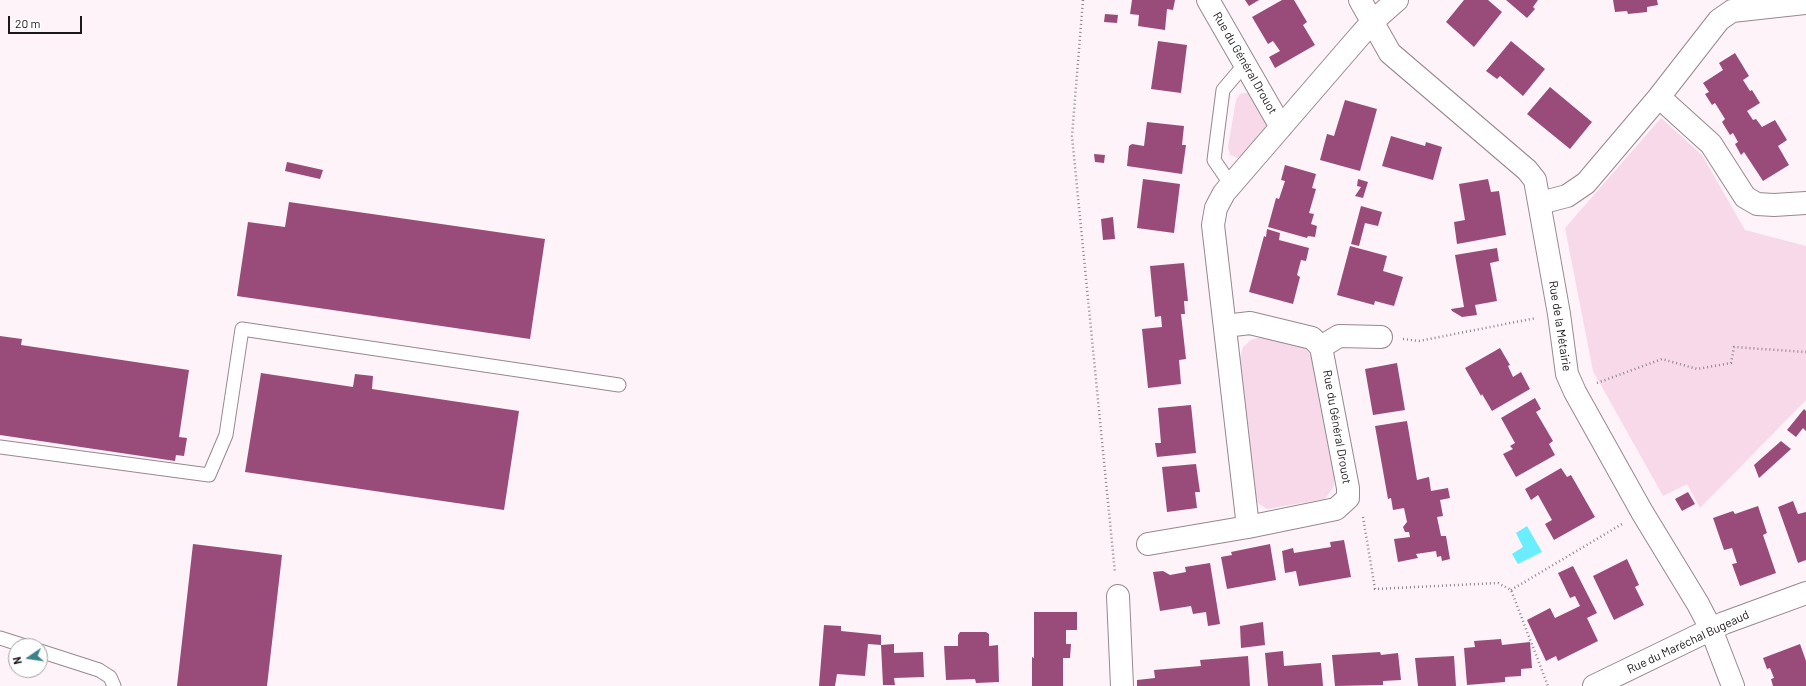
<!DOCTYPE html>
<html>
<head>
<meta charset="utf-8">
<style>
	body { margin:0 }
	#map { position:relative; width:1806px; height:686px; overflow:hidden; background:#fef3f8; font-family:Barlow,sans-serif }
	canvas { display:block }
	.north { position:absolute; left:8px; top:638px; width:40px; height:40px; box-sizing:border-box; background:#fff; border:1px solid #a5a2a3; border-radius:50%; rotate:257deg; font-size:11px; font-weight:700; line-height:16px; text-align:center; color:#1d171a }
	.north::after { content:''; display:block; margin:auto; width:14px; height:18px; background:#3b838b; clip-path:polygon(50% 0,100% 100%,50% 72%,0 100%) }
	.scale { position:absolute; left:8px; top:16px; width:74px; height:18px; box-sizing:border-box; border:2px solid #1d171a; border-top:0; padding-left:5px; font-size:12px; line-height:14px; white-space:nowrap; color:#1d171a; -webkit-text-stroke:3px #fff; paint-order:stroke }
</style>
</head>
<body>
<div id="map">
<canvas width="1806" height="686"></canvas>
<div class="north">N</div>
<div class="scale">20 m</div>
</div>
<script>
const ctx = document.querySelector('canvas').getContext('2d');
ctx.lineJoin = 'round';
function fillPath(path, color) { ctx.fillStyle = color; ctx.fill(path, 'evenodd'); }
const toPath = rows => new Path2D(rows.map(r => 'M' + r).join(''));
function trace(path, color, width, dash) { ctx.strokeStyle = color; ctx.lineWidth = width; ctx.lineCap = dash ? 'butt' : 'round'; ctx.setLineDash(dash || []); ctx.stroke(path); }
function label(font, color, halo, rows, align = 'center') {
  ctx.font = font + ' Barlow,sans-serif'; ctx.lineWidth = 3; ctx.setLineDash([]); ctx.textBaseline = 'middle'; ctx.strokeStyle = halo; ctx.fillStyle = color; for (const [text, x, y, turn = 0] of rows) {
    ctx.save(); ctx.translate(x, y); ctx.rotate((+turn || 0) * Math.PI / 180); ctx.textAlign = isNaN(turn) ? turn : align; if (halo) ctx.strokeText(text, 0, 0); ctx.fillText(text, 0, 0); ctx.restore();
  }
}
fillPath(toPath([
	[1245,93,1252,94,1266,120,1266,127,1243,155,1238,158,1230,155,1228,147,1236,100,1240,94],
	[1661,118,1702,155,1745,230,1806,246,1806,400,1700,508,1687,484,1663,496,1593,371,1565,228],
	[1264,336,1303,346,1310,354,1315,367,1334,472,1334,486,1325,499,1267,509,1258,503,1253,495,1238,365,1243,347,1251,340]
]), '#f8d9e9');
fillPath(toPath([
	[1527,526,1542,552,1518,564,1512,554,1523,547,1516,533]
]), '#6aedfc');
fillPath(toPath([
	[1132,0,1175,0,1173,10,1167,9,1165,30,1138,26,1139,15,1130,14],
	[1245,0,1259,0,1249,6],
	[1282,0,1294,0,1307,22,1303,25,1315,45,1275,68,1269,57,1280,51,1273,41,1268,44,1252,17],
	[1464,0,1488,0,1502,12,1474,47,1446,22],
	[1506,0,1538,0,1533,7,1535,9,1527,18],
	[1613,0,1657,0,1658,5,1647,7,1647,12,1628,14,1627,11,1615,12],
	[1105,14,1118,15,1117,23,1104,22],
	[1158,41,1187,45,1181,93,1151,89],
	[1511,41,1545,69,1523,96,1500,76,1497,79,1486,71],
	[1735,53,1749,76,1743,80,1750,91,1752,90,1760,103,1747,111,1753,120,1756,119,1762,127,1775,120,1787,140,1778,146,1789,165,1763,181,1744,152,1741,155,1735,144,1738,142,1733,133,1730,135,1722,122,1725,119,1715,103,1712,105,1705,94,1709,92,1703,83,1723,70,1719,63],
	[1550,87,1592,122,1570,149,1527,114],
	[1345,100,1377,109,1360,171,1320,160,1327,134,1334,136],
	[1147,122,1184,126,1182,145,1186,145,1182,174,1127,166,1129,146,1132,144,1144,146],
	[1391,136,1425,146,1426,142,1442,147,1433,180,1382,166],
	[1094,154,1105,155,1104,163,1095,162],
	[287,162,323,170,320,179,285,171],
	[1285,165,1316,174,1312,188,1316,189,1309,213,1314,214,1311,224,1317,226,1315,237,1308,236,1307,238,1268,227,1276,198,1279,199,1285,181,1281,180],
	[1143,179,1180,184,1174,233,1137,228],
	[1358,179,1368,182,1363,198,1355,196,1361,187,1357,186],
	[1488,179,1491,192,1499,191,1506,235,1457,244,1454,222,1465,220,1459,184],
	[289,202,545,239,530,339,237,296,248,222,285,227],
	[1361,206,1382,212,1378,226,1365,223,1359,246,1351,244],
	[1113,217,1115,239,1103,240,1101,219],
	[1267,229,1280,233,1279,240,1309,248,1306,261,1301,260,1297,275,1300,277,1293,304,1249,292,1264,236,1266,237],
	[1350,246,1387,256,1383,271,1403,277,1394,306,1375,301,1374,305,1337,295],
	[1497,248,1499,261,1490,263,1497,301,1475,305,1477,315,1462,317,1452,311,1451,309,1464,307,1455,255],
	[1184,263,1188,301,1184,301,1185,314,1181,314,1186,359,1179,360,1181,384,1148,388,1142,329,1162,327,1161,316,1155,317,1150,266],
	[0,336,22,339,21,345,189,370,179,437,187,438,184,456,176,455,175,461,0,435],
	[1500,348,1510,365,1508,366,1513,377,1521,372,1530,389,1492,411,1482,394,1481,396,1465,368],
	[1397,363,1405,410,1373,415,1365,369],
	[261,373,353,387,355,374,373,376,372,389,519,411,504,510,245,472],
	[1535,398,1541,409,1536,412,1553,441,1549,444,1555,455,1516,477,1503,454,1513,449,1510,446,1515,443,1501,418],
	[1191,405,1196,453,1157,457,1155,443,1161,443,1158,408],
	[1804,409,1806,411,1806,431,1803,428,1796,437,1787,430],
	[1407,421,1417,480,1429,477,1431,491,1448,488,1450,498,1440,500,1443,516,1437,517,1441,536,1446,536,1450,559,1442,561,1441,556,1437,557,1436,551,1416,554,1418,558,1398,562,1394,539,1410,537,1409,532,1405,532,1403,527,1407,522,1404,508,1393,510,1391,498,1388,499,1375,426],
	[1781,441,1791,449,1759,478,1754,465],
	[1196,464,1200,492,1195,492,1197,508,1167,512,1162,467],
	[1561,468,1567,477,1571,475,1595,517,1554,540,1545,524,1552,520,1538,495,1531,500,1525,489],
	[1688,492,1695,504,1682,511,1675,499],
	[1793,501,1798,514,1806,512,1806,560,1798,563,1778,507],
	[1758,506,1767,533,1763,535,1776,573,1740,586,1732,564,1737,563,1732,548,1724,550,1713,518,1733,511,1735,514],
	[1344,540,1351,577,1299,586,1296,571,1285,573,1282,551,1293,548,1294,553,1331,547,1330,542],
	[193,544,282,555,267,686,177,686],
	[1270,544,1276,580,1227,589,1221,557,1232,555,1231,552],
	[1627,559,1639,585,1635,587,1644,605,1614,620,1593,576],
	[1210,563,1220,624,1208,626,1206,612,1193,614,1191,606,1160,611,1153,572,1163,571,1170,575,1186,572,1185,567],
	[1573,566,1597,613,1587,618,1598,641,1558,661,1556,656,1546,661,1527,620,1550,608,1555,618,1580,606,1575,596,1570,598,1558,573],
	[1034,612,1077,612,1077,630,1066,630,1066,644,1071,644,1070,658,1063,658,1063,686,1032,686,1032,657,1034,658],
	[1263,622,1265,645,1241,648,1240,626],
	[824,625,841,626,841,631,881,635,881,645,868,644,865,676,837,674,835,686,819,686],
	[960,632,986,632,989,634,989,646,998,645,999,682,976,683,975,679,946,680,944,646,958,646,958,635],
	[1501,639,1502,645,1530,642,1532,668,1521,669,1521,676,1505,677,1505,682,1467,685,1464,648,1475,647,1474,641],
	[894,644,894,653,923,652,924,677,894,678,895,685,883,685,881,645],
	[1800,644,1806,661,1806,686,1773,686,1771,679,1774,678,1770,668,1767,669,1763,658],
	[1283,651,1284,666,1321,663,1323,686,1268,686,1265,653],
	[1380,652,1381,655,1398,653,1401,680,1383,681,1383,685,1335,686,1332,655],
	[1248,656,1250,686,1137,686,1137,680,1155,678,1154,670,1201,666,1200,660],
	[1454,656,1456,686,1418,686,1415,658]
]), '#994c79');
const service = toPath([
	[1231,185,1214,160,1223,90,1245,64],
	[0,447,209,475,226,435,242,329,619,385],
	[0,638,25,646],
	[40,651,99,670,110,677,114,686]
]);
const minor = toPath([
	[1208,0,1281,127],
	[1360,0,1390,53,1527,170,1535,180,1559,314,1567,374,1575,392,1642,512,1698,604,1711,629,1733,686],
	[1659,97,1711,144,1745,197,1757,204,1774,205,1806,203],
	[1540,203,1567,196,1586,183,1659,97,1719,20,1732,11,1806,3],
	[1321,347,1339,336,1381,337],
	[1248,527,1213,225,1216,208,1224,193,1357,39,1372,22,1397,0],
	[1148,544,1248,527,1336,509,1348,498,1348,488,1321,347,1312,338,1250,323,1225,326],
	[1118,596,1122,686],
	[1594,686,1724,623,1806,593]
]);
trace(service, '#97878f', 15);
trace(minor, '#97878f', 24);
trace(toPath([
	[1083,0,1072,136,1115,573],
	[1403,339,1419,341,1536,318],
	[1597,383,1662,359,1697,369,1731,363,1734,347,1806,352],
	[1363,517,1375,589,1498,583,1511,590,1548,686],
	[1511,590,1622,524]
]), '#8e8589', 2.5, [1, 3]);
trace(service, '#fff', 13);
trace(minor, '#fff', 22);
label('12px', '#1d171a', '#fff', [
	["Rue du Général Drouot",1245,63,60],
	["Rue de la Métairie",1560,326,81],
	["Rue du Général Drouot",1337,427,80],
	["Rue du Maréchal Bugeaud",1688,642,-25]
]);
</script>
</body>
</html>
